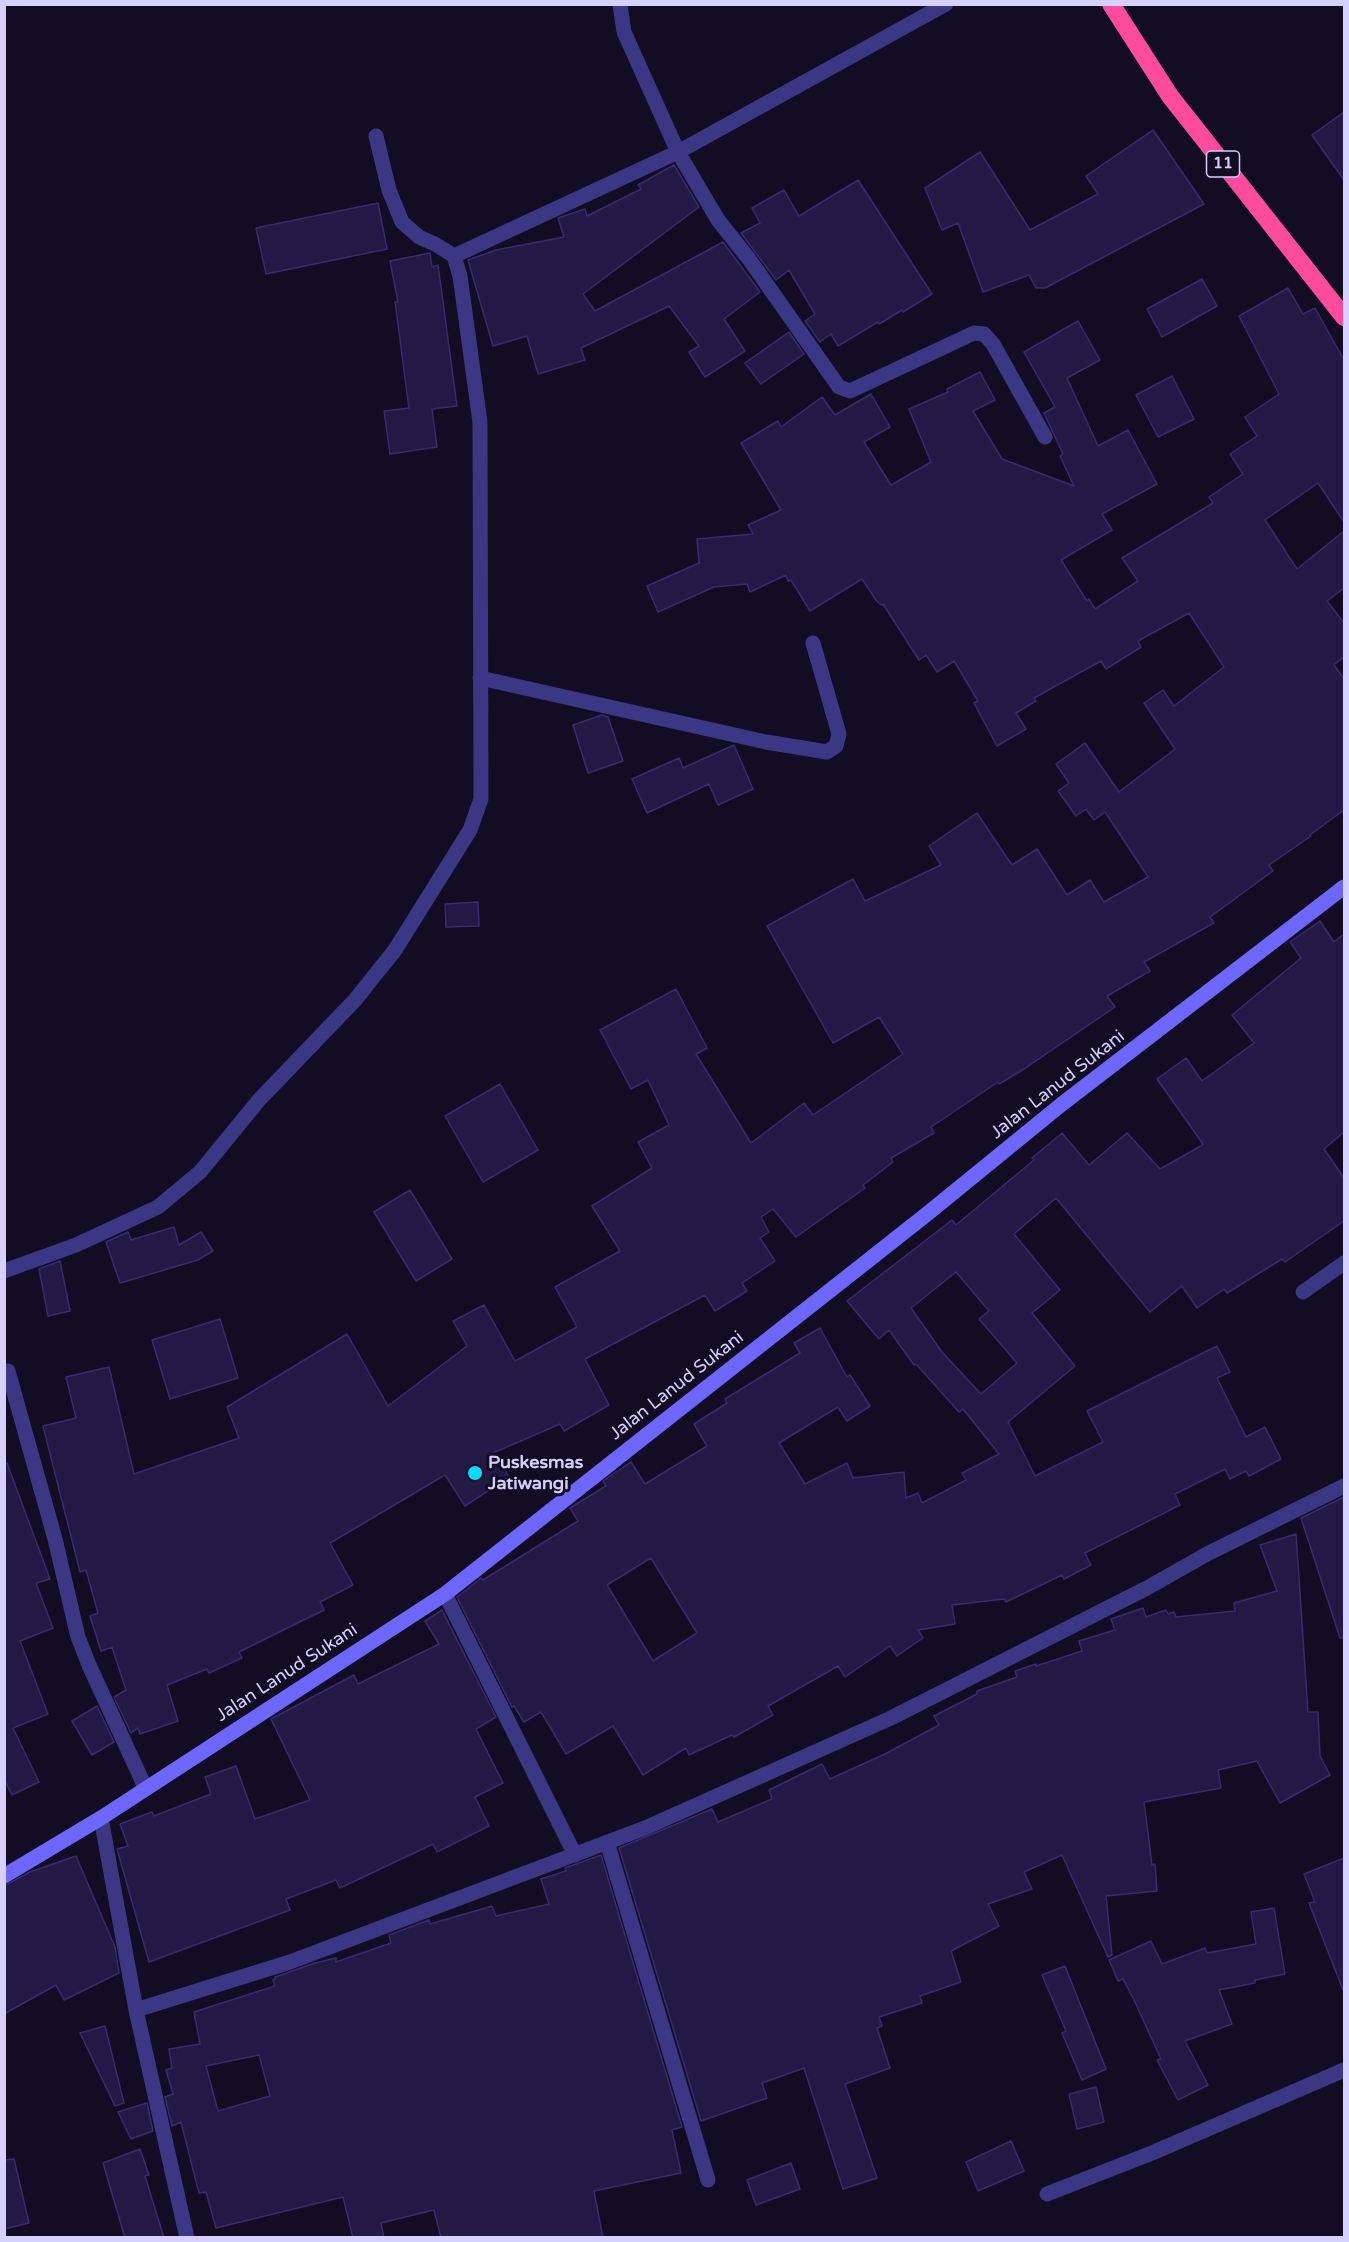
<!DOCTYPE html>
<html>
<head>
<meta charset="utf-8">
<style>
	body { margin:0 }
	#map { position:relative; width:1349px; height:2242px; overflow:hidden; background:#120d23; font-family:"Varela Round",sans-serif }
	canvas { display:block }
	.frame { position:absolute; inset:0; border:6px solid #d6d0ff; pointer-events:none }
</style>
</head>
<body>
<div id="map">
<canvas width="1349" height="2242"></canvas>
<div class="frame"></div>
</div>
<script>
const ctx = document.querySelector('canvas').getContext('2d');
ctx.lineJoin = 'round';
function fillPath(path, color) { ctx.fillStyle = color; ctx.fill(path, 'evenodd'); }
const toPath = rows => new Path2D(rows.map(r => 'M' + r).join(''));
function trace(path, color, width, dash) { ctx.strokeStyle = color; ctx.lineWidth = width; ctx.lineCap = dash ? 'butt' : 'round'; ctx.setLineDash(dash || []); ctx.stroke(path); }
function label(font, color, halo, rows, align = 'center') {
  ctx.font = font + ' "Varela Round",sans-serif'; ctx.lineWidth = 6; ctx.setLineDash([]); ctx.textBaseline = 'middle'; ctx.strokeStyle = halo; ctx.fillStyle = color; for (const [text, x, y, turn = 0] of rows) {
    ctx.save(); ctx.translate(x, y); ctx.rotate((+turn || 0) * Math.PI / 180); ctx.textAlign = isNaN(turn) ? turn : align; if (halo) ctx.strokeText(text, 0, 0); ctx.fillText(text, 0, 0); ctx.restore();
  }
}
const building = toPath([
	[1344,112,1344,180,1312,135,1344,112],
	[1153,130,1204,204,1045,288,1036,288,1029,275,983,292,958,223,942,230,925,188,980,152,1030,230,1098,194,1086,176,1153,130],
	[674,165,699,207,583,294,595,311,723,242,760,292,724,319,745,351,705,377,689,352,699,346,669,306,581,348,585,360,538,374,527,336,493,346,468,260,496,250,564,237,558,218,585,209,587,216,641,189,638,185,674,165],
	[858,180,932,294,903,312,902,310,879,324,878,322,838,346,831,334,820,342,805,321,815,314,789,270,776,280,741,233,760,223,752,208,784,190,799,216,858,180],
	[378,203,387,249,266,274,256,228,378,203],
	[430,253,432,267,438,265,457,406,432,409,437,447,390,454,384,411,409,408,395,302,398,302,390,261,430,253],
	[1202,279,1217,306,1162,337,1147,309,1202,279],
	[1288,288,1303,314,1315,308,1344,360,1344,522,1318,483,1265,520,1297,569,1344,531,1344,588,1327,601,1344,623,1344,657,1334,665,1344,679,1344,810,1310,835,1311,836,1269,865,1273,871,1210,917,1214,923,1144,962,1150,971,1107,996,1115,1007,1024,1069,999,1084,998,1082,931,1127,934,1133,891,1158,893,1162,863,1185,865,1188,796,1237,773,1209,761,1217,769,1232,760,1238,775,1261,742,1283,747,1291,715,1311,705,1295,585,1359,609,1405,564,1431,560,1424,493,1453,509,1477,465,1506,445,1475,330,1543,353,1585,320,1602,324,1610,239,1652,242,1658,209,1673,207,1669,167,1685,178,1721,140,1734,138,1728,131,1733,114,1697,126,1690,112,1647,101,1651,90,1616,98,1613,86,1570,80,1572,43,1426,76,1418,66,1377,109,1367,134,1474,239,1438,227,1407,347,1334,388,1406,467,1346,453,1321,484,1305,515,1361,577,1327,555,1287,620,1251,592,1206,652,1168,638,1142,669,1125,648,1080,631,1089,600,1030,676,989,707,1048,696,1054,751,1143,804,1103,813,1115,903,1054,879,1017,833,1043,767,926,853,879,865,901,941,865,929,846,977,813,1012,865,1037,849,1067,895,1090,880,1104,902,1148,877,1105,812,1094,820,1086,809,1076,816,1058,791,1069,783,1056,764,1085,743,1119,792,1175,749,1144,703,1163,690,1174,706,1224,667,1189,613,1138,641,1141,647,1106,669,1101,661,1034,698,1036,701,1016,713,1026,729,997,746,974,703,978,701,954,661,937,672,926,655,919,660,883,604,881,605,876,600,862,579,810,611,791,580,788,581,786,575,750,592,747,584,714,587,658,612,647,586,699,563,697,539,753,534,748,525,781,510,741,443,778,421,781,427,822,397,835,415,871,394,890,427,864,442,891,485,931,462,909,409,948,392,947,389,980,372,995,400,973,411,1002,459,1074,486,1060,456,1063,454,1044,413,1055,407,1024,352,1078,321,1100,360,1067,378,1098,446,1128,430,1157,484,1102,514,1112,530,1061,560,1087,601,1089,599,1095,609,1138,581,1122,558,1213,503,1209,497,1243,474,1230,454,1257,436,1245,417,1279,394,1239,316,1288,288],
	[789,332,804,354,761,384,745,363,789,332],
	[1172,376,1194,419,1158,437,1136,395,1172,376],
	[602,715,608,717,623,761,588,773,573,725,602,715],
	[734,745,753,789,718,805,709,784,647,813,632,779,679,758,683,768,734,745],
	[478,902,479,926,446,927,445,904,478,902],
	[1320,921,1334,942,1344,934,1344,1132,1324,1149,1344,1178,1344,1221,1285,1262,1282,1259,1227,1293,1224,1289,1197,1308,1182,1286,1150,1312,1056,1198,1014,1234,1060,1290,1032,1313,1075,1366,1008,1422,1035,1476,1103,1442,1087,1411,1217,1346,1230,1372,1217,1378,1246,1437,1265,1427,1281,1459,1249,1476,1246,1471,1230,1479,1225,1469,1175,1494,1180,1505,1085,1553,1091,1565,1064,1579,1062,1575,1006,1602,1004,1599,952,1605,955,1624,918,1630,923,1638,897,1656,890,1646,845,1677,838,1666,768,1706,773,1715,734,1737,732,1735,689,1755,686,1748,643,1775,613,1726,566,1754,541,1712,524,1722,514,1706,512,1707,457,1597,479,1580,481,1578,483,1580,578,1521,570,1508,606,1486,603,1481,631,1462,645,1484,707,1446,694,1424,727,1403,725,1399,800,1353,794,1343,820,1328,847,1377,850,1375,870,1406,847,1421,838,1407,779,1443,805,1484,847,1463,853,1478,904,1472,906,1498,918,1493,922,1503,966,1480,962,1473,999,1454,963,1409,959,1412,916,1364,914,1365,889,1330,879,1339,847,1301,952,1220,956,1225,1034,1160,1032,1158,1062,1133,1089,1165,1127,1133,1160,1169,1199,1147,1203,1144,1157,1079,1186,1058,1202,1081,1254,1043,1232,1015,1301,958,1290,942,1320,921],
	[956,1272,989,1311,979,1319,1017,1363,981,1394,942,1352,911,1308,956,1272],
	[651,1558,697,1633,653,1661,607,1585,651,1558],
	[500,1084,538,1150,483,1182,445,1116,500,1084],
	[410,1190,452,1259,416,1281,374,1212,410,1190],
	[174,1227,179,1245,201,1232,213,1251,198,1260,120,1283,106,1242,128,1232,131,1240,174,1227],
	[60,1261,70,1311,48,1316,39,1269,60,1261],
	[220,1319,238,1378,170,1399,152,1340,220,1319],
	[7,1463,50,1579,36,1583,53,1628,20,1641,48,1714,13,1728,39,1782,12,1795,4,1779,4,1464,7,1463],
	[1344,1497,1344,1638,1340,1638,1301,1518,1344,1497],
	[1296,1534,1308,1712,1318,1712,1320,1756,1330,1775,1280,1803,1257,1761,1218,1770,1221,1788,1144,1802,1152,1865,1155,1864,1157,1891,1106,1896,1112,1955,1108,1957,1062,1855,1024,1872,1032,1889,988,1904,999,1926,951,1951,961,1982,920,1996,922,2003,879,2017,882,2026,877,2028,890,2068,845,2084,877,2178,843,2189,804,2068,762,2083,767,2098,701,2121,619,1848,712,1809,718,1822,772,1799,769,1790,822,1764,830,1779,885,1754,939,1725,934,1716,977,1694,977,1691,1017,1677,1015,1671,1036,1664,1036,1666,1082,1651,1079,1641,1115,1630,1111,1619,1143,1608,1146,1617,1166,1610,1168,1614,1174,1612,1176,1617,1235,1611,1234,1603,1277,1591,1260,1545,1296,1534],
	[442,1610,496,1717,476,1729,503,1783,475,1797,489,1826,437,1852,433,1844,340,1888,336,1880,286,1899,290,1910,149,1962,117,1849,128,1846,120,1824,152,1812,154,1816,211,1794,205,1777,236,1766,255,1819,310,1800,271,1719,354,1675,358,1684,439,1644,425,1621,442,1610],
	[97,1706,114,1742,92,1755,72,1721,97,1706],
	[601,1855,682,2127,672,2130,681,2173,594,2191,603,2238,441,2238,434,2210,381,2223,384,2238,353,2238,343,2197,216,2228,206,2192,199,2193,181,2122,172,2126,165,2097,173,2094,166,2070,172,2068,169,2049,200,2044,194,2012,275,1986,273,1980,275,1979,275,1977,315,1963,336,1958,336,1962,391,1943,389,1935,429,1920,430,1924,492,1906,496,1916,549,1904,541,1879,566,1871,565,1868,601,1855],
	[259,2055,270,2096,218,2111,206,2066,259,2055],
	[76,1856,115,1947,119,1973,64,2000,56,1985,4,2014,4,1886,30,1872,76,1856],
	[1344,1858,1344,1989,1343,1990,1309,1903,1315,1902,1304,1874,1344,1858],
	[1274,1908,1285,1974,1255,1980,1255,1983,1219,1990,1232,2024,1185,2041,1208,2085,1178,2100,1157,2060,1161,2059,1134,2000,1123,1979,1118,1981,1109,1960,1151,1941,1162,1964,1205,1948,1207,1953,1256,1944,1251,1912,1274,1908],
	[1065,1966,1106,2069,1082,2080,1062,2033,1066,2031,1042,1975,1065,1966],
	[105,2026,124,2103,115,2106,80,2033,105,2026],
	[1096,2087,1104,2122,1077,2129,1069,2094,1096,2087],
	[147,2103,153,2131,131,2139,118,2112,147,2103],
	[1011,2141,1024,2171,978,2191,966,2162,1011,2141],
	[140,2149,149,2175,145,2176,164,2238,125,2238,103,2163,140,2149],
	[14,2159,29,2223,4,2229,4,2160,14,2159],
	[791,2163,800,2189,756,2205,747,2180,791,2163]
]);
fillPath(building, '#231945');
trace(building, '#3a2a71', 1.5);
trace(toPath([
	[620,4,624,32,678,152,718,220,749,259,839,387,850,391,974,333,984,334,993,344,1045,437],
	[454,256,678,152,946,4],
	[480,678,766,742,827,752,836,746,839,734,813,643],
	[4,1271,76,1245,158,1207,200,1172,259,1100,355,1000,395,950,470,830,481,799,480,422,460,276,454,256,435,244,419,237,402,222,389,190,376,136],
	[1303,1292,1344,1263],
	[8,1371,55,1539,78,1637,89,1665,145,1787],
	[445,1594,575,1855],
	[101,1818,136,2010,187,2238],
	[607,1842,708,2180],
	[136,2010,290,1962,645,1828,891,1718,1147,1588,1207,1554,1344,1486],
	[1047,2194,1152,2153,1344,2070]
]), '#3b3784', 15);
trace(toPath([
	[4,1876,101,1818,445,1594,927,1214,1062,1104,1344,887]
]), '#6d67ff', 15);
trace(toPath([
	[1111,4,1170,96,1344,317]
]), '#ff4b9e', 18);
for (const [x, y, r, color] of [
	[475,1473,8,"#00defb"]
]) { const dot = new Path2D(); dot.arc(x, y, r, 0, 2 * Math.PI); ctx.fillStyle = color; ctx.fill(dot); trace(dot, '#120d23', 2); }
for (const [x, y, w] of [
	[1223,164,33]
]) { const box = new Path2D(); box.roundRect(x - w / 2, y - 13, w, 26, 4.5); ctx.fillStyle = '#120d23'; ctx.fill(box); trace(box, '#d6d0ff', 1.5); }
label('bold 16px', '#d6d0ff', null, [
	["11",1223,164]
]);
label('18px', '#d6d0ff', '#120d23', [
	["Jalan Lanud Sukani",1058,1085,-38],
	["Jalan Lanud Sukani",677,1386,-38],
	["Jalan Lanud Sukani",287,1673,-33]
]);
label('bold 18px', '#d6d0ff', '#120d23', [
	["Puskesmas",488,1463],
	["Jatiwangi",488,1484]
], 'left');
</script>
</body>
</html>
